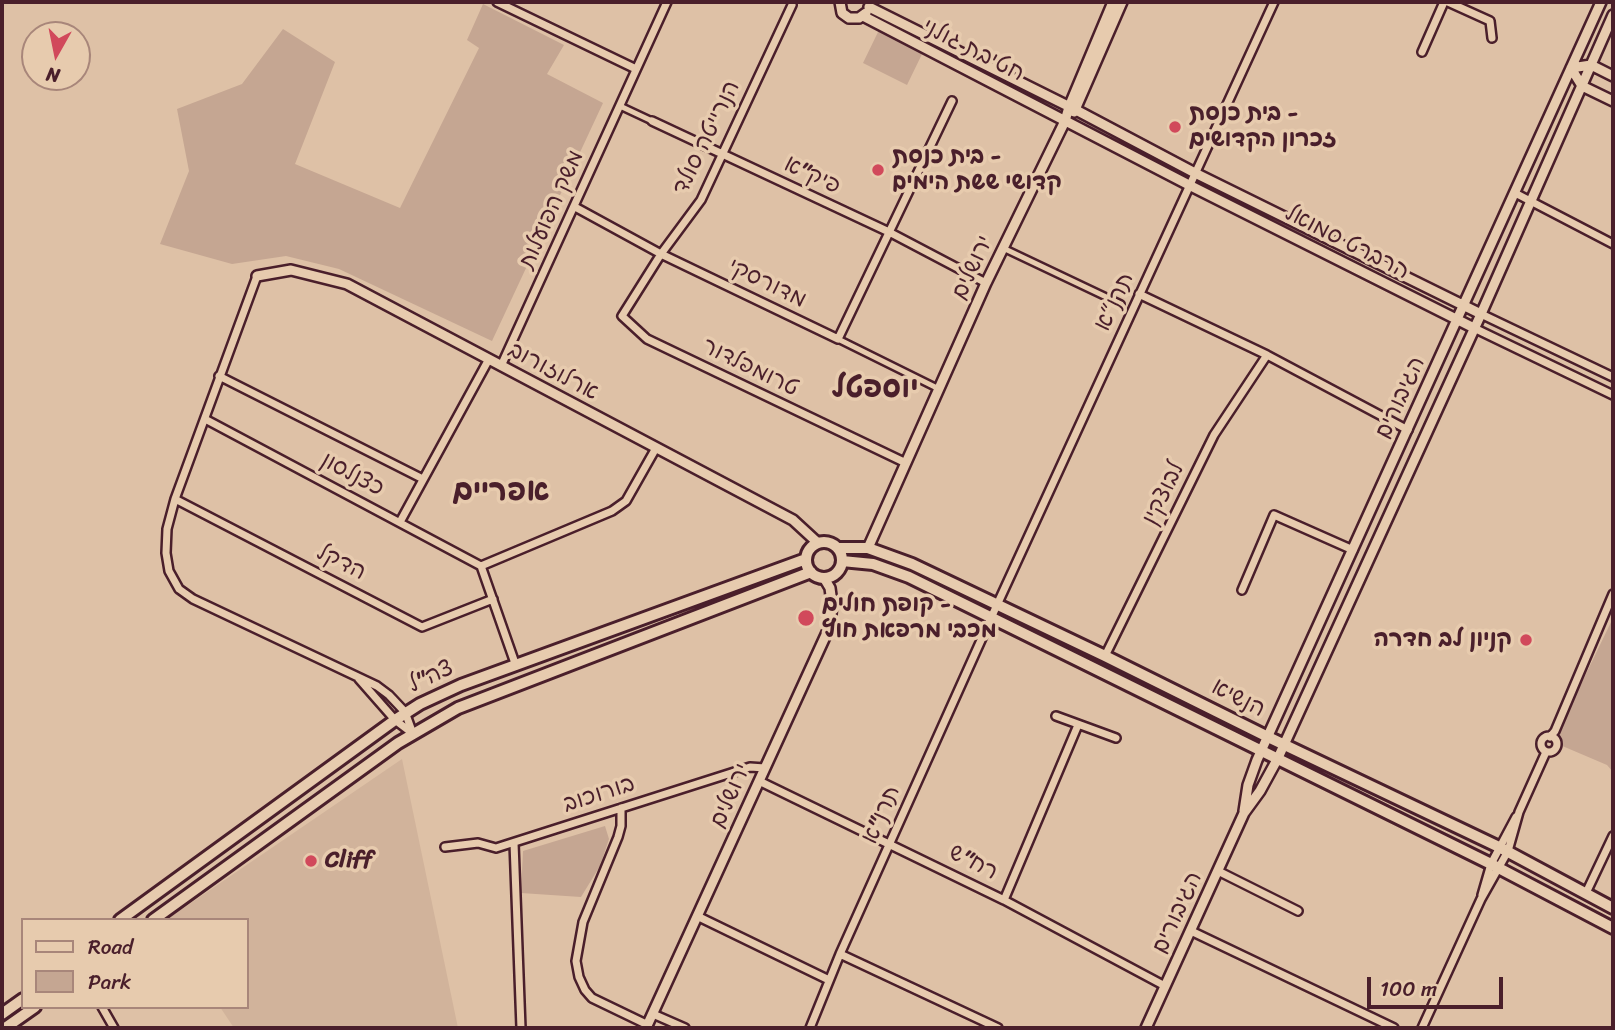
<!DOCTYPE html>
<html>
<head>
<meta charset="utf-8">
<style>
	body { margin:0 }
	#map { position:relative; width:1615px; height:1030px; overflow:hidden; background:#dec1a6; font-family:Sriracha,sans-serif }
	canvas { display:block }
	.frame { position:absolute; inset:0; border:4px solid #4a1f2b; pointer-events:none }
	.legend { position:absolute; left:21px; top:918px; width:228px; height:91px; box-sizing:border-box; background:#e7cbae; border:2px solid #a8867a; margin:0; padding:9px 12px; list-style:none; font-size:21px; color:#4a1f2b }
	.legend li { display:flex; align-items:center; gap:14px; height:35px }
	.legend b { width:35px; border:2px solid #a8867a }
	.north { position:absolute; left:21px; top:21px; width:70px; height:70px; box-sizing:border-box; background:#e7cbae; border:2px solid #a8867a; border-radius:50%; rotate:189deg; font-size:19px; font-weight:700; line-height:28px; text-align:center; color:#4a1f2b }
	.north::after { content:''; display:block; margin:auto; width:24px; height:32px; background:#d1495b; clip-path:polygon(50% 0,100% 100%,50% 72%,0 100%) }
	.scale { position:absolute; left:1367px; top:977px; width:136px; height:32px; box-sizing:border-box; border:4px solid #4a1f2b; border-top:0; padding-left:9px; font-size:21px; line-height:24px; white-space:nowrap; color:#4a1f2b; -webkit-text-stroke:5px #e7cbae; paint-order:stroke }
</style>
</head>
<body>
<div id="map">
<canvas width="1615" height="1030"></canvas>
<div class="frame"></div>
<ul class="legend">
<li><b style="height:9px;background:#e7cbae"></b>Road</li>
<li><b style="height:19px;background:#c5a692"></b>Park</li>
</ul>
<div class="north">N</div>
<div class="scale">100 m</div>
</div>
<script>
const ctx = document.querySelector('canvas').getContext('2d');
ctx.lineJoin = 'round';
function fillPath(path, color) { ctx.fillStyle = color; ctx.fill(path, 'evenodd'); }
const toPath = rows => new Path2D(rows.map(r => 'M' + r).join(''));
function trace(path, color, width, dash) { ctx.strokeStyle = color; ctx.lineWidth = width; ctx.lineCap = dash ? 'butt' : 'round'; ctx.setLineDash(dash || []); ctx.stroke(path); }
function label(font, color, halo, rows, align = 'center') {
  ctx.font = font + ' Sriracha,"Playpen Sans Hebrew",sans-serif'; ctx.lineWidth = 7; ctx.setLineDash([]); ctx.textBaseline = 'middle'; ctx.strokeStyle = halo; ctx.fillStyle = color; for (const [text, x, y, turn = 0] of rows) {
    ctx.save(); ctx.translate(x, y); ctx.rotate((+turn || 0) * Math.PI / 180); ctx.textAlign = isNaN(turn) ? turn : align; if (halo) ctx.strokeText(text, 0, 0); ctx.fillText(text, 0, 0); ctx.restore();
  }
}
fillPath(toPath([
	[402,759,458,1028,234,1028,220,1007,247,1007,247,920,166,920]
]), '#d1b39b');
fillPath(toPath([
	[483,4,564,45,547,74,603,103,492,341,339,269,286,256,232,264,160,244,189,171,177,109,242,84,283,29,335,62,295,164,400,208,479,48,467,40],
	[879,30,923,52,907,85,863,63],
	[1613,618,1613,772,1607,765,1553,742],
	[605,826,609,839,600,866,581,897,521,893,523,851]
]), '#c5a692');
const pedestrian = toPath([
	[620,106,652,121],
	[1003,248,1121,304],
	[838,339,939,389]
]);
const minor = toPath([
	[497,2,636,69],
	[1448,2,1490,21,1492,38],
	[792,5,701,200,661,254,622,316,647,339,906,463],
	[1422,52,1444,2],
	[652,121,889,232,986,283],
	[1515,193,1613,244],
	[575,207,661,254,838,339,952,101],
	[257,276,175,499,167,529,166,553,169,571,179,589,193,599,377,686,389,695,405,712,413,734],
	[1139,294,1267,355,1408,430],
	[1481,314,1613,377],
	[1474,328,1613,395],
	[501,366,667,2],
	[219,376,423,479],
	[205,419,481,566],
	[175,499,422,627,493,599],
	[400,522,489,359],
	[481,566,612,511,626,501,656,448],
	[481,566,516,666],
	[1242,590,1274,515,1353,550],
	[1105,656,1214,435,1267,355],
	[359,679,395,720,412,733],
	[1056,716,1116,738],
	'1541 744a8 8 0 1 1 16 0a8 8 0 1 1-16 0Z',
	[1550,737,1555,731,1613,594],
	[759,781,1004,900,1165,986],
	[621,808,621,826,618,837,583,922,576,961,579,977,585,990,592,998,648,1025],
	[514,843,521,1028],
	[445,847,478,843,496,848,750,767,765,768],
	[1218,871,1298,911],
	[1586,893,1613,836],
	[1482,895,1491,864,1516,817],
	[1004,900,1078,725],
	[697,916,829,980],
	[1191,931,1394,1028],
	[840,954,998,1028],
	[102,1007,114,1028],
	[653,1014,685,1028],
	[810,1028,840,954,991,618,1274,2],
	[1422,1028,1481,899,1508,851,1519,812,1546,752]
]);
const tertiary = toPath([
	[840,2,842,13,849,18,859,18,866,13],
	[869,7,1076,110,1195,173,1481,314],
	[863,16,1189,185,1474,328],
	[1571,68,1582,86,1613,101],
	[1571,68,1591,65,1613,76],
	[1074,112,1122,2],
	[257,276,291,270,347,284,793,520,818,543],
	[868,548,986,283,1065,121,1069,107,1113,2],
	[1244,811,1248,785,1257,760,1601,2],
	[646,1028,830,626,832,603,830,588,824,578],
	[1146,1028,1244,813,1260,791,1278,758,1481,314,1613,15]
]);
const secondary = toPath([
	'806 560a18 18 0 1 1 36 0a18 18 0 1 1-36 0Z',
	[838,548,868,548,912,564,1105,656,1268,737,1499,847,1613,908],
	[842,561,873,564,909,577,1491,864,1613,928],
	[120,920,395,720,420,704,461,685,806,559],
	[153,920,398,743,458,708,811,572],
	[2,1014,23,999],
	[5,1028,35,1007]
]);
trace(pedestrian, '#4a1f2b', 10);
trace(minor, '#4a1f2b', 12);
trace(tertiary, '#4a1f2b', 14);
trace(secondary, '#4a1f2b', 16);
trace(pedestrian, '#e7cbae', 5);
trace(minor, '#e7cbae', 7);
trace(tertiary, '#e7cbae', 9);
trace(secondary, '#e7cbae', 10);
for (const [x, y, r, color] of [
	[1175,127,7,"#d1495b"],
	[878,170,7,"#d1495b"],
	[806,618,9,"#d1495b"],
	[1526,640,7,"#d1495b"],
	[311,861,7,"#d1495b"]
]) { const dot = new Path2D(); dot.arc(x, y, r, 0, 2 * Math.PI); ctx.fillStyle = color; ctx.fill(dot); trace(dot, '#e7cbae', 2.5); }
label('23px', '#4a1f2b', '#e7cbae', [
	["חטיבת גולני",973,51,27],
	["הנרייטה סולד",707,138,-64],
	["פיק\"א",812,176,25],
	["משק הפועלות",552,210,-66],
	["הרברט סמואל",1347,243,27],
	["ירושלים",973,268,-65],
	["מדורסקי",767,284,26],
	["תרנ״א",1115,302,-65],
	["טרומפלדור",750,368,26],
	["ארלוזורוב",553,372,28],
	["הגיבורים",1401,398,-65],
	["כצנלסון",352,475,28],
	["לבוצקין",1164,494,-64],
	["הדקל",341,563,27],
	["צה\"ל",431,677,-25],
	["הנשיא",1238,699,27],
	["בורוכוב",599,795,-18],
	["ירושלים",731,796,-66],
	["תרנ\"א",882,815,-66],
	["רח\"ש",973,863,27],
	["הגיבורים",1178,913,-65]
]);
label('bold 23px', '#4a1f2b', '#e7cbae', [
	["בית כנסת -",1189,114],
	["זכרון הקדושים",1189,140],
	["בית כנסת -",892,157],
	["קדושי ששת הימים",892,183],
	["קופת חולים -",822,605],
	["מכבי מרפאת חוץ",822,631],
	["קניון לב חדרה",1512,640,"right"],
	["Cliff",325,861]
], 'left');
label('bold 30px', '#4a1f2b', '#e7cbae', [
	["יוספטל",875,389],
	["אפריים",501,492]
]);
</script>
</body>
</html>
